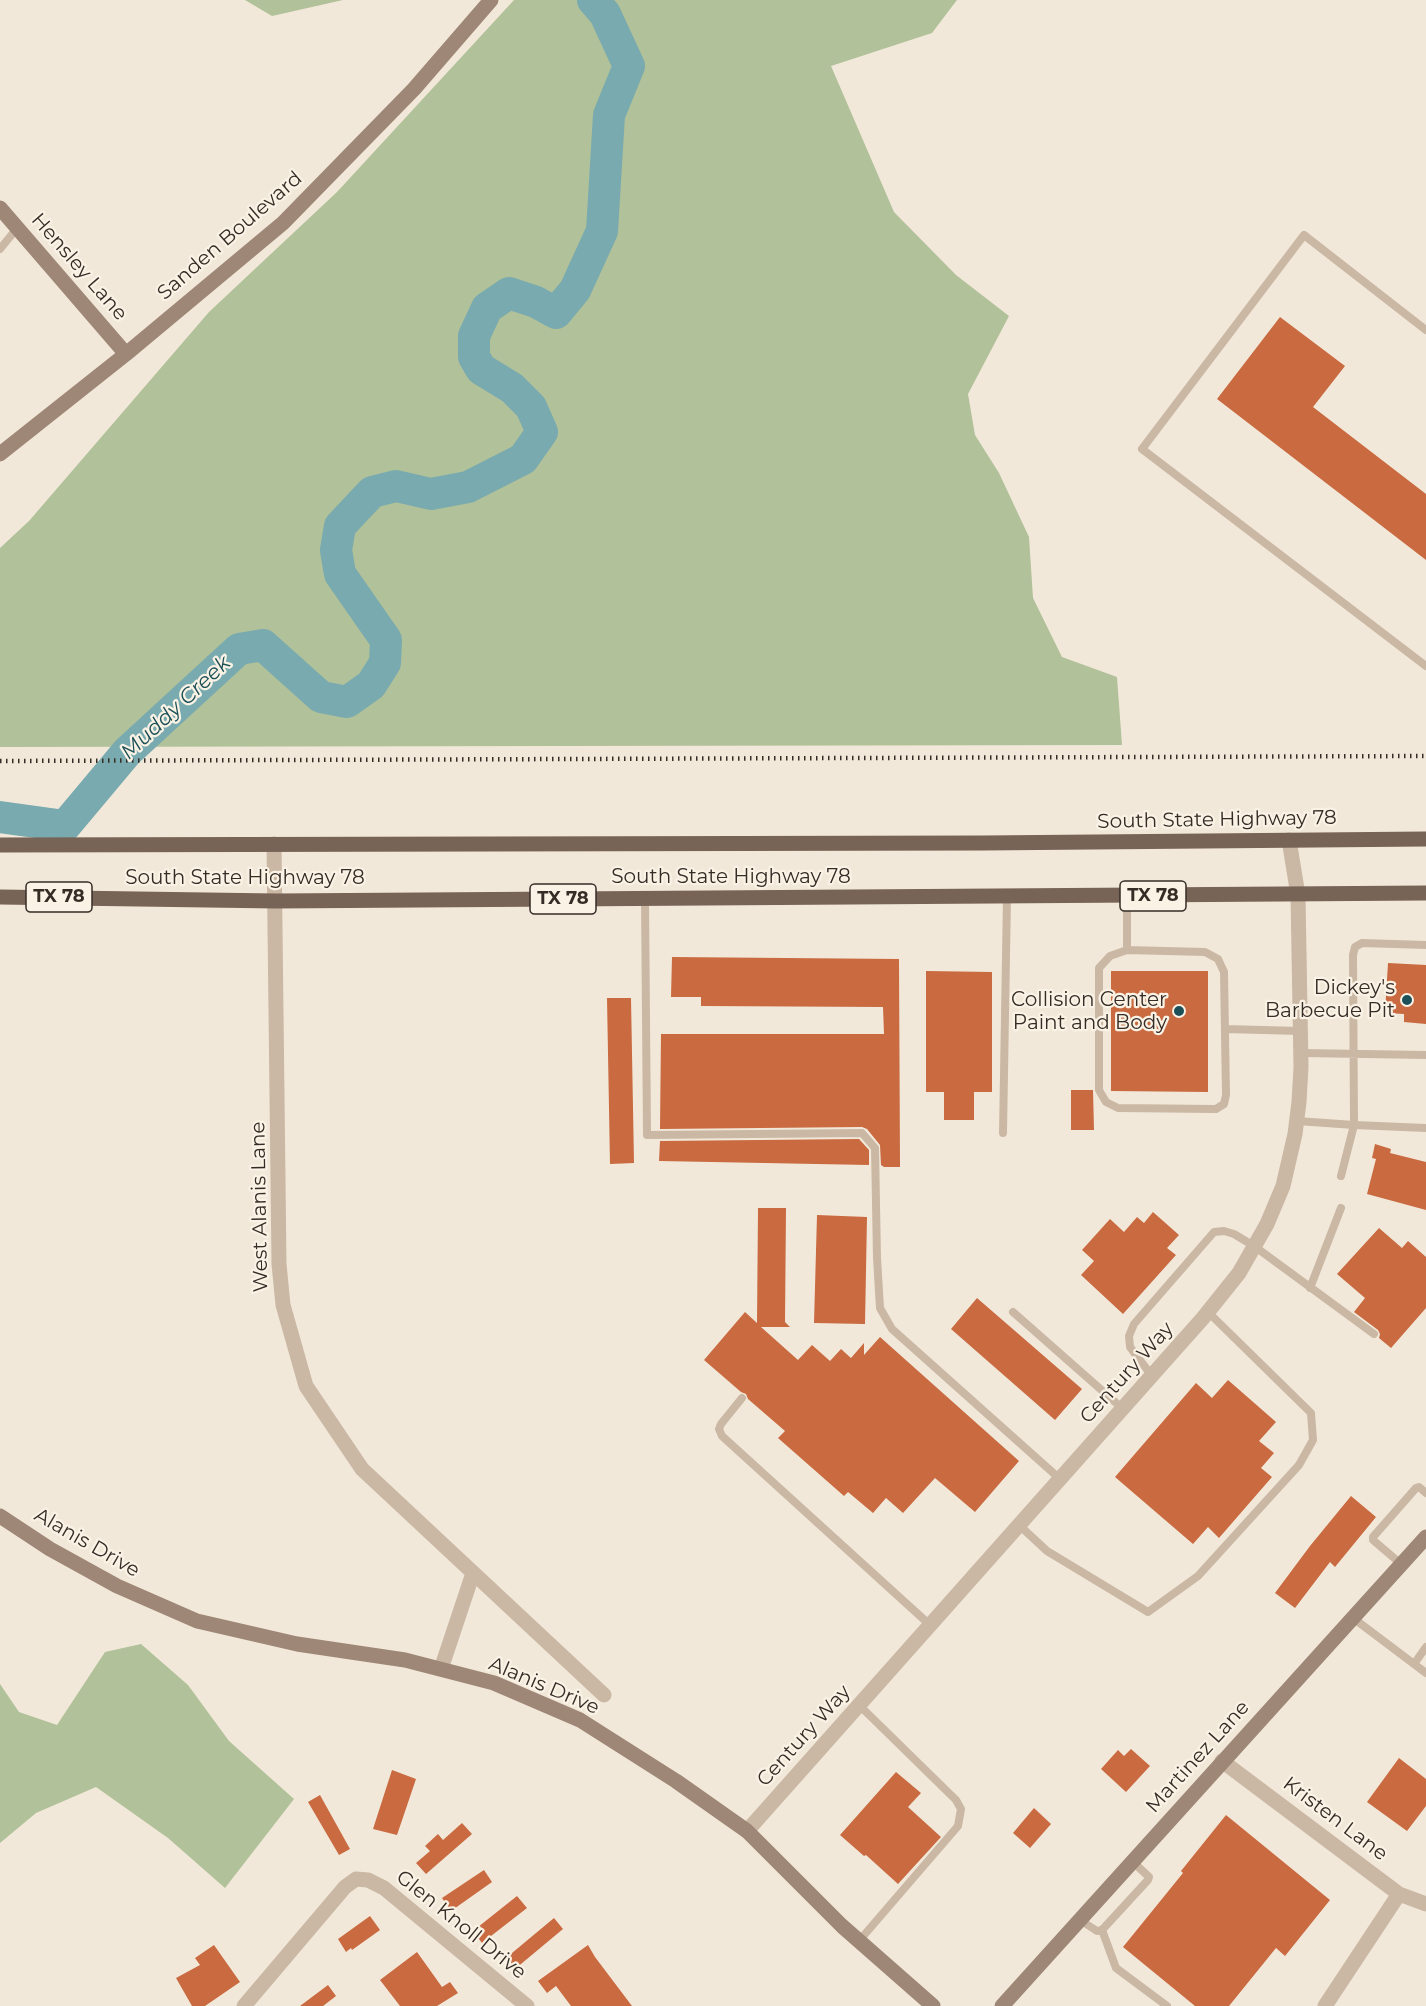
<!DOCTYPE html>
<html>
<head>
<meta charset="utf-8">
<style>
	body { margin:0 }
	canvas { display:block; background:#f2e8d9 }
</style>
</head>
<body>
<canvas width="1426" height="2006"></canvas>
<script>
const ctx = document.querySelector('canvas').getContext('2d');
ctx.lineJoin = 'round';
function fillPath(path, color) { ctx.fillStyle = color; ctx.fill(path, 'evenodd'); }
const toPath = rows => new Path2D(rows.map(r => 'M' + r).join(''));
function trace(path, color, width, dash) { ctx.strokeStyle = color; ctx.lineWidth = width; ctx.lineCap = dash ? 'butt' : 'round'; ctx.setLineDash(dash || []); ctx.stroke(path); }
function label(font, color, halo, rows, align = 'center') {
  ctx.font = font + ' Montserrat,sans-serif'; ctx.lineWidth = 4.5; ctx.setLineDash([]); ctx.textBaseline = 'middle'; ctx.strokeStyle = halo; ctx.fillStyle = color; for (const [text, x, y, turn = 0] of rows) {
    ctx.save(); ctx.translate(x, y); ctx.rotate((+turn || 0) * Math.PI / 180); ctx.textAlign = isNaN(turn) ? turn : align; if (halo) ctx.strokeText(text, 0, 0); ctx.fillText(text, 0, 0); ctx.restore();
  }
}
fillPath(toPath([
	[245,0,343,0,272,16],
	[514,0,957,0,932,33,831,66,894,212,956,275,1009,316,968,394,975,435,999,473,1029,537,1033,598,1062,657,1117,677,1122,745,0,747,0,548,29,521,209,312,337,192],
	[141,1644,188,1685,229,1741,294,1799,225,1888,168,1838,96,1787,36,1813,0,1843,0,1684,19,1712,57,1725,105,1652]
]), '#b1c199');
trace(toPath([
	[0,817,65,826,127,752,239,649,263,645,321,697,347,702,371,685,385,663,386,640,340,574,336,550,340,526,372,492,396,486,431,494,468,487,523,459,542,432,531,407,512,388,481,369,474,357,474,336,487,308,509,293,536,302,556,313,575,290,602,231,609,115,629,66,605,14,593,0]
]), '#78aaaf', 32);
fillPath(toPath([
	[1280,317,1345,366,1313,407,1426,494,1426,560,1217,399],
	[672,957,899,959,900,1167,884,1167,881,1165,880,1145,867,1129,862,1127,660,1129,661,1034,884,1034,883,1007,701,1006,701,997,671,997],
	[1388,963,1426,965,1426,1024,1404,1022,1404,1014,1385,1013],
	[926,971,992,972,992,1092,974,1092,974,1120,944,1120,944,1092,926,1092],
	[1111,971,1208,971,1208,1092,1111,1091],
	[607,998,631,998,634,1163,610,1164],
	[1071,1090,1093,1090,1094,1130,1071,1130],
	[859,1139,869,1150,869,1165,659,1161,660,1141],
	[1375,1144,1391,1149,1390,1153,1426,1162,1426,1210,1367,1194,1376,1159,1372,1158],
	[758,1208,786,1208,785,1322,790,1327,761,1327,798,1360,812,1345,830,1361,841,1349,851,1358,864,1343,864,1355,880,1337,1019,1461,975,1512,935,1478,903,1513,886,1498,873,1513,848,1492,844,1496,778,1438,785,1431,748,1399,746,1394,741,1392,704,1360,745,1312,757,1323],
	[1153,1212,1179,1235,1167,1248,1176,1255,1123,1314,1081,1275,1094,1261,1082,1250,1110,1219,1124,1232,1137,1217,1144,1223],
	[817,1215,867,1217,865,1324,814,1323],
	[1379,1228,1402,1248,1408,1241,1426,1257,1426,1308,1391,1348,1379,1338,1380,1334,1378,1330,1354,1312,1365,1298,1337,1274],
	[977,1298,1082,1389,1055,1420,951,1329],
	[1228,1380,1276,1422,1259,1441,1274,1453,1261,1468,1272,1477,1219,1538,1208,1527,1193,1544,1115,1477,1196,1383,1212,1398],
	[1351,1496,1376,1517,1335,1567,1330,1562,1295,1608,1275,1593,1310,1546],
	[1131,1749,1150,1766,1126,1792,1101,1769,1118,1750,1124,1756],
	[1399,1758,1426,1779,1426,1806,1407,1831,1367,1802],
	[392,1770,416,1779,397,1835,373,1829],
	[896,1772,921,1793,908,1807,941,1837,898,1884,866,1855,864,1856,840,1835],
	[320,1795,350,1849,339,1855,308,1802],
	[1034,1808,1051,1824,1030,1848,1013,1833],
	[1226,1815,1330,1900,1285,1956,1276,1948,1229,2006,1195,2006,1123,1947,1183,1873,1181,1871],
	[462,1823,472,1834,426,1874,416,1863,430,1851,425,1846,438,1834,443,1840],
	[484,1870,492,1882,451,1911,442,1898],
	[517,1896,527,1908,482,1943,473,1931],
	[370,1916,380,1930,352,1950,351,1948,346,1952,338,1939],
	[554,1918,563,1929,515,1969,506,1958],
	[214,1945,240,1982,205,2006,192,2006,176,1978,200,1965,195,1958],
	[588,1945,595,1957,632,2006,571,2006,556,1986,547,1993,538,1981],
	[417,1952,442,1987,450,1982,458,1993,437,2006,400,2006,380,1980],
	[328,1985,336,1996,323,2006,300,2006]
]), '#c96a40');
trace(toPath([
	[0,249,18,227],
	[1426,330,1304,235,1142,449,1426,666],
	[1127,896,1127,950,1205,952,1218,959,1224,972,1226,1095,1224,1104,1216,1109,1118,1108,1106,1102,1099,1090,1099,968,1110,956,1127,950],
	[645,899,647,1135,862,1133,875,1148,877,1258,880,1308,892,1329,1060,1479],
	[1225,1029,1301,1031],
	[1301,1053,1426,1055],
	[1297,1121,1354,1125,1353,955,1355,947,1362,943,1426,945],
	[1003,1133,1007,897],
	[1341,1176,1354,1125,1426,1128],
	[1310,1288,1341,1208],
	[1013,1312,1123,1409],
	[1152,1376,1130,1347,1129,1336,1134,1324,1214,1232,1224,1231,1234,1234,1254,1246,1374,1334],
	[742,1398,721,1424,719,1429,722,1436,930,1625],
	[1019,1525,1047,1551,1148,1612,1198,1576,1299,1465,1313,1440,1311,1413,1208,1312],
	[1401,1564,1373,1540,1373,1537,1416,1488,1419,1487,1426,1493],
	[1353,1618,1426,1673],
	[1414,1664,1426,1647],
	[859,1705,956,1800,961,1809,958,1826,859,1941],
	[1080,1920,1097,1931,1102,1930,1148,1880,1149,1877,1132,1861],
	[1102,1930,1116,1968,1167,2006]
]), '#cab8a5', 8);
trace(toPath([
	[274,844,279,1264,283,1305,306,1386,362,1469,604,1695],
	[441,1669,473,1573],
	[1222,1761,1399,1894,1426,1904],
	[747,1831,1203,1318,1239,1273,1267,1224,1283,1186,1295,1134,1299,1102,1301,1067,1298,895,1289,840],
	[244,2006,345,1887,356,1879,368,1880,384,1888,527,2006],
	[1325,2006,1399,1894]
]), '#cab8a5', 15);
trace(toPath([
	[0,208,126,354],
	[0,454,126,354,283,223,414,89,491,0],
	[0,1516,50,1549,117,1586,197,1621,297,1644,405,1660,494,1683,580,1720,676,1781,747,1831,842,1926,933,2006],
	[1002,2006,1426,1537]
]), '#9e8776', 15);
trace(toPath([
	[0,845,983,843,1426,839],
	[0,897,276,901,1426,893]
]), '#786457', 15);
trace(toPath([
	[0,761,1426,756]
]), '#362c26', 4.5, [1.5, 4.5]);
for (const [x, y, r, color] of [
	[1407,1000,6,"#1b5058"],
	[1179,1011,6,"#1b5058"]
]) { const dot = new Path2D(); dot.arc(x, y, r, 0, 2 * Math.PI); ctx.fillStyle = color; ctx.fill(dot); trace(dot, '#faf2e5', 2); }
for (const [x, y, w] of [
	[1153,896,66],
	[59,897,66],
	[563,899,66]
]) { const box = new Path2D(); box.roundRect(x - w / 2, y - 15, w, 30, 4.5); ctx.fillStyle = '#faf2e5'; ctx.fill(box); trace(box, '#362c26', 1.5); }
label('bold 18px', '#362c26', null, [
	["TX 78",1153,896],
	["TX 78",59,897],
	["TX 78",563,899]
]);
label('20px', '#362c26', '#faf2e5', [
	["Sanden Boulevard",230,236,-41],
	["Hensley Lane",79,267,49],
	["South State Highway 78",1217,820,-1],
	["South State Highway 78",731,877],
	["South State Highway 78",245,878],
	["West Alanis Lane",260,1207,-91],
	["Century Way",1127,1373,-48],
	["Alanis Drive",87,1543,30],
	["Alanis Drive",544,1686,23],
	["Century Way",804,1736,-48],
	["Martinez Lane",1198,1757,-48],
	["Kristen Lane",1335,1819,37],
	["Glen Knoll Drive",461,1925,39]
]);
label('20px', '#362c26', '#faf2e5', [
	["Dickey's",1395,988],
	["Barbecue Pit",1395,1011],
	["Collision Center",1167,1000],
	["Paint and Body",1167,1023]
], 'right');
label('italic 21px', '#1b5058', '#faf2e5', [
	["Muddy Creek",176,708,-43]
]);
</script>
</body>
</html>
